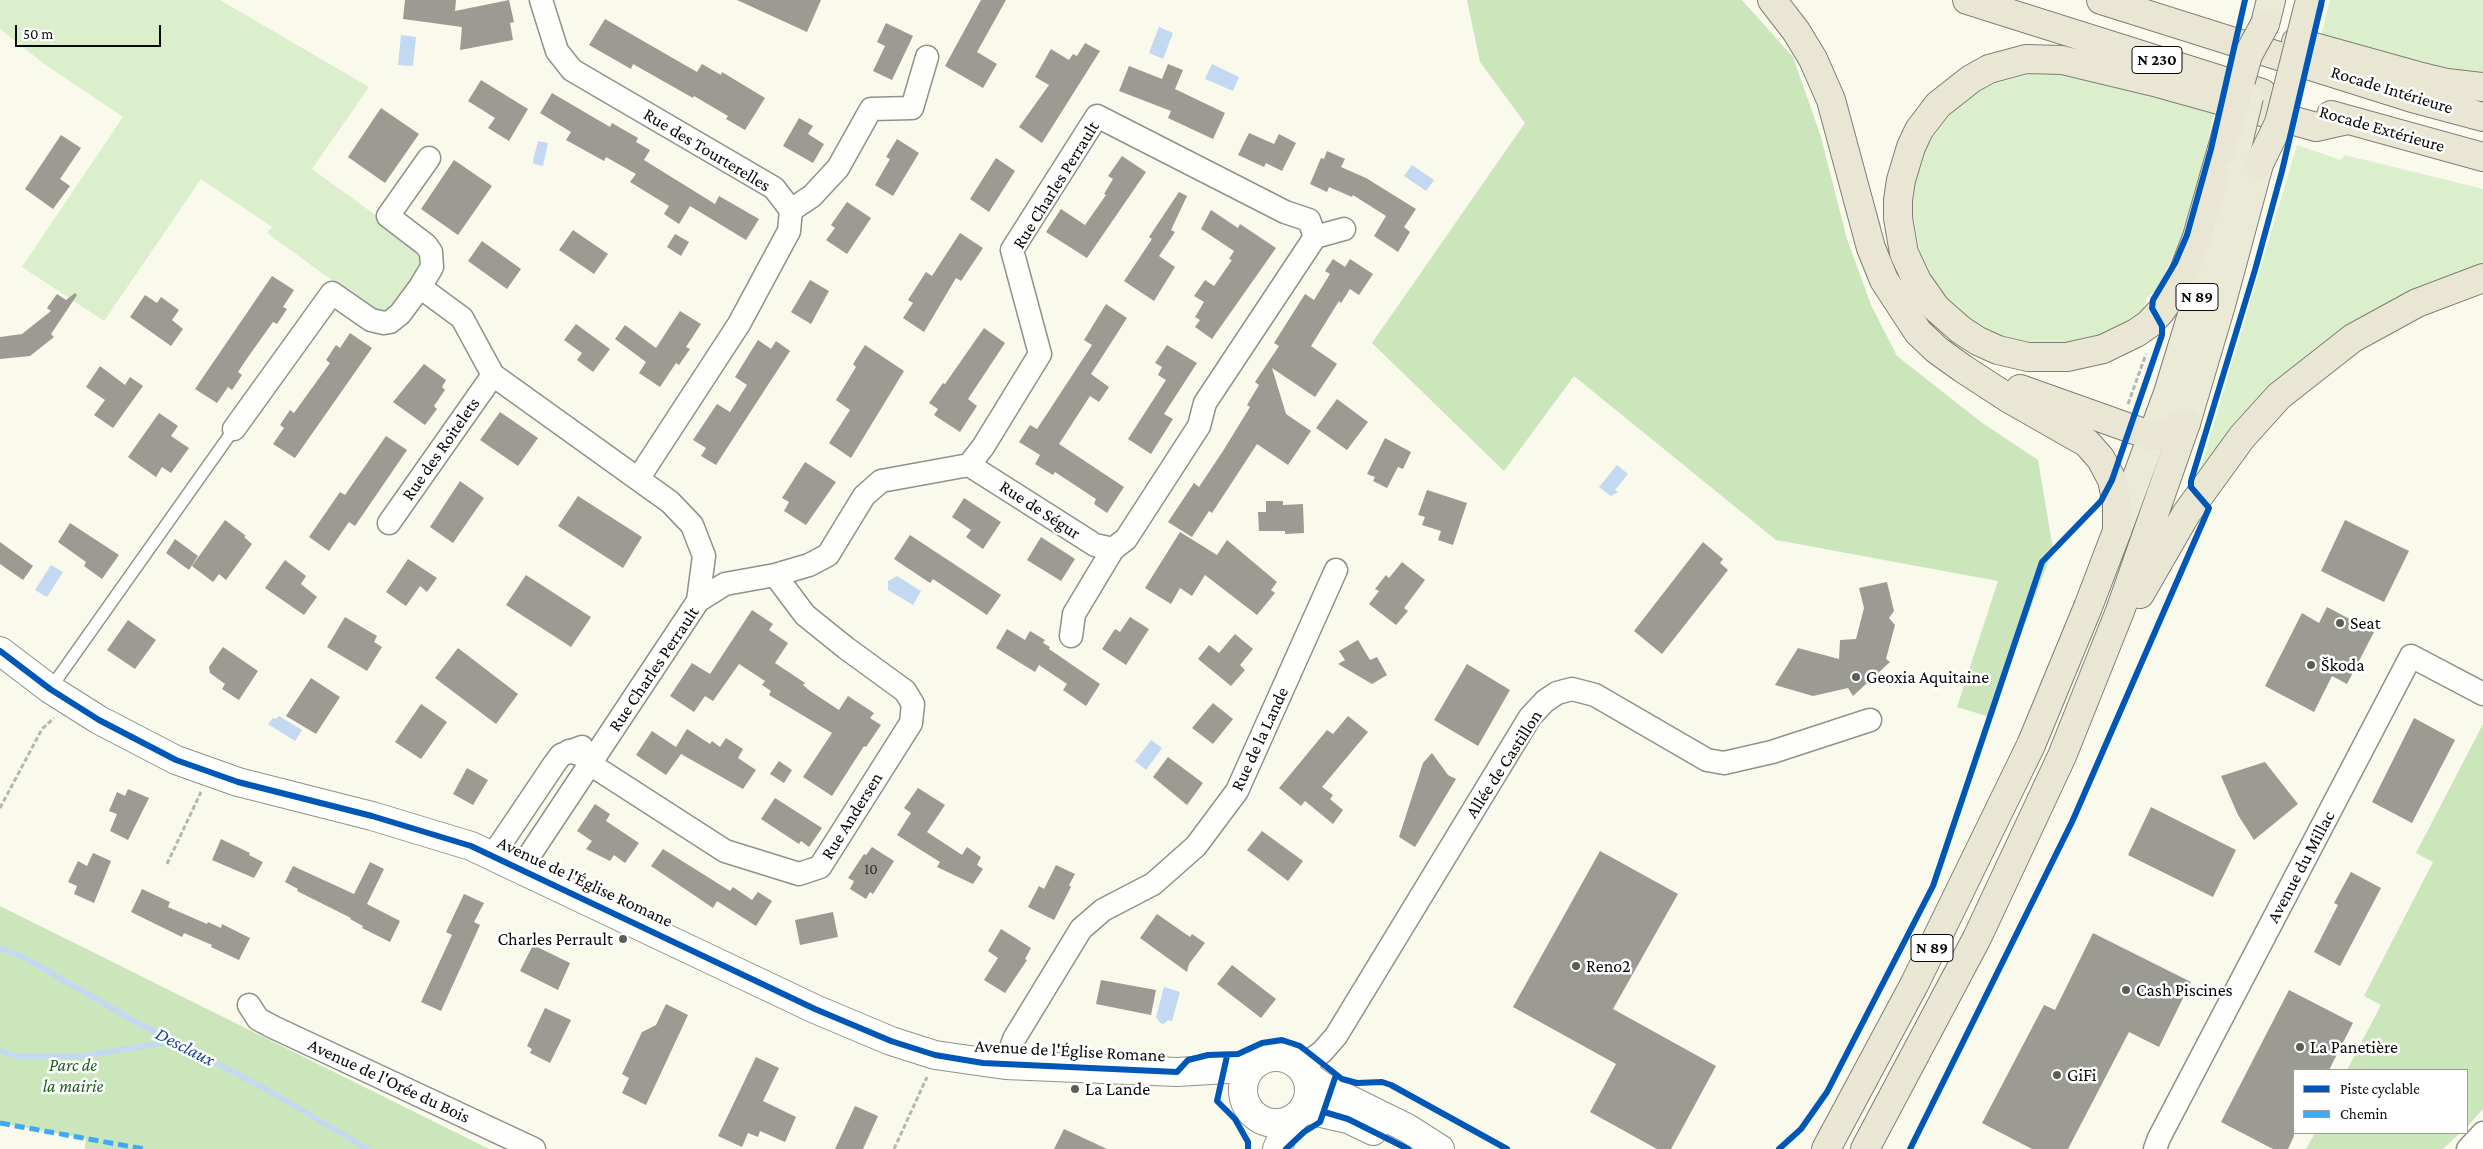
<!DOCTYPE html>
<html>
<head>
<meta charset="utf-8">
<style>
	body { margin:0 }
	#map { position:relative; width:2483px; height:1149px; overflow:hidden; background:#f9f9ec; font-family:"Crimson Pro",serif }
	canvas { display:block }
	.legend { position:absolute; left:2293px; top:1069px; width:175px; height:65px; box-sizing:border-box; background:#fff; border:1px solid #9d9d9d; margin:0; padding:6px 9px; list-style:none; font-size:15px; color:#090909 }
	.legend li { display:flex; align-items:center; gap:10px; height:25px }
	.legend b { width:25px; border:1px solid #9d9d9d }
	.scale { position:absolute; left:15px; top:25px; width:146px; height:22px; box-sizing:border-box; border:2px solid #090909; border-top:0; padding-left:6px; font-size:15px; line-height:18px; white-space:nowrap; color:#090909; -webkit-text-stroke:4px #fff; paint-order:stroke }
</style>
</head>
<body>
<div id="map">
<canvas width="2483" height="1149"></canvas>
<ul class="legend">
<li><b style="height:6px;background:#0057b8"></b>Piste cyclable</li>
<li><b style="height:6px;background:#3fa9f5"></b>Chemin</li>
</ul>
<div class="scale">50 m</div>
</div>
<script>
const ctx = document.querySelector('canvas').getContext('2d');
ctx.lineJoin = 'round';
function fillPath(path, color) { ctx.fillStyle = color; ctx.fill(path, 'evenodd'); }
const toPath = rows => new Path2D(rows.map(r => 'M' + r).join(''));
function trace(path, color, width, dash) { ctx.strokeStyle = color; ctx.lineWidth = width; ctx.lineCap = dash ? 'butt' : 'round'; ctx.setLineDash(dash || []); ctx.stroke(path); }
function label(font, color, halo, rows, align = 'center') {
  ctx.font = font + ' "Crimson Pro",serif'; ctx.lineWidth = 5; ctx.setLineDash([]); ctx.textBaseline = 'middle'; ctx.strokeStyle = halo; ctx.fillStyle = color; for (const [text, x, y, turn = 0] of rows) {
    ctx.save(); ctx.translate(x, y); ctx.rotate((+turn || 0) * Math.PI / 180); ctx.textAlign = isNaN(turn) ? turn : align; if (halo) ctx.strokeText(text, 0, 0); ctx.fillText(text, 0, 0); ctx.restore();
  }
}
fillPath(toPath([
	[0,0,220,0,369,87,312,169,424,250,424,263,389,314,377,313,267,233,272,227,201,179,104,321,22,267,123,117,43,63,0,29],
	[2330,0,2483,0,2483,79,2320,40],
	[2038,72,2078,76,2214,113,2194,201,2183,235,2157,290,2147,297,2140,322,2072,345,2022,344,1982,331,1947,301,1932,281,1921,257,1912,208,1914,179,1922,154,1945,121,1959,105,1990,85],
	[2297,145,2341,160,2345,155,2483,189,2483,270,2433,289,2198,477]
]), '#dbefcc');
fillPath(toPath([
	[1467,0,1742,0,1793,57,1821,137,1847,239,1871,305,1897,356,1981,422,2038,460,2053,549,1990,717,1957,707,1998,581,1776,540,1574,376,1504,471,1372,343,1525,123,1480,62],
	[2483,724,2483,1109,2467,1127,2467,1070,2347,1070,2381,1005,2364,996,2433,862,2416,853],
	[0,906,489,1149,85,1149,86,1139,0,1123],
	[2315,1133,2460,1133,2443,1149,2306,1149]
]), '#cae6ba');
fillPath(toPath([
	[1159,27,1173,33,1163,59,1149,53],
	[401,35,416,37,413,66,398,65],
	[1212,64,1239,77,1233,91,1205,79],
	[538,141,548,143,543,166,534,164,533,161],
	[1412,165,1434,180,1426,191,1404,176],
	[1617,465,1628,474,1615,490,1618,492,1611,496,1599,487],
	[51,565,63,572,47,597,35,590],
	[897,576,921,591,913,605,888,590,888,581],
	[279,716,302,730,295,741,268,724,273,718,276,719],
	[1151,740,1162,748,1146,770,1135,761],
	[1164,987,1180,992,1172,1021,1168,1020,1164,1024,1160,1023,1156,1017]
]), '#c3d9f2');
trace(toPath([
	[0,948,25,958,134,1021,264,1088,368,1149],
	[0,1051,20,1057,83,1056,175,1041]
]), '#c3d9f2', 5.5);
fillPath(toPath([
	[405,0,456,0,455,11,509,0,514,22,510,23,513,40,460,50,462,27,403,19],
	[737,0,821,0,807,32],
	[981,0,1006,0,977,52,997,64,983,88,945,66],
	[605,19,697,72,702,64,721,75,722,72,765,98,745,130,726,119,728,116,694,96,693,98,633,64,631,69,589,45],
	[886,23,913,36,892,80,873,71,885,46,877,42],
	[1085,43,1100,51,1042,143,1019,127,1049,85,1035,77,1051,49,1069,60,1073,54,1077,56],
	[1168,64,1183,70,1175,89,1225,113,1213,139,1168,118,1171,111,1119,91,1129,66,1162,79],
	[481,80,528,109,509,141,488,128,495,118,468,101],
	[552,93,610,127,612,123,638,138,636,142,650,150,644,160,715,204,719,196,759,219,746,240,690,206,679,224,664,214,669,206,630,182,636,174,606,157,604,161,566,140,571,132,540,113],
	[381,108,419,134,385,183,348,157],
	[799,118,813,126,808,134,824,144,813,163,783,146],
	[1249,133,1274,144,1279,134,1296,143,1282,171,1266,163,1264,167,1238,155],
	[61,135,81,148,60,179,70,186,53,209,25,189],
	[897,139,919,153,893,196,875,185,890,159,886,157],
	[1327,151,1345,159,1341,167,1366,178,1416,209,1404,227,1410,232,1398,252,1374,236,1386,216,1353,195,1352,197,1329,187,1327,192,1310,184,1321,158,1324,159],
	[1122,156,1146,172,1087,258,1046,232,1061,209,1085,225,1106,195,1104,194,1113,179,1108,176],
	[996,158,1015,171,989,212,970,199],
	[454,160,492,186,458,235,421,209],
	[1179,192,1187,196,1171,230,1175,232,1159,256,1175,267,1154,301,1124,281,1152,239,1149,237],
	[847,202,871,218,847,254,826,240,835,228,831,225],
	[1211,210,1238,228,1240,224,1276,248,1212,339,1195,327,1200,320,1195,317,1204,302,1194,296,1205,280,1214,286,1232,260,1229,259,1234,251,1201,229],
	[573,230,608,254,594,274,559,250],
	[960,233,983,248,961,281,956,278,924,332,903,318,913,303,908,300,926,272,932,276],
	[675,234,689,242,681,256,667,247],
	[482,241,521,269,507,289,468,261],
	[1333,259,1345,267,1350,259,1373,274,1359,295,1350,289,1341,303,1339,301,1311,346,1337,364,1315,397,1272,368,1286,414,1311,431,1288,465,1257,444,1212,513,1209,511,1192,537,1168,522,1194,483,1199,487,1223,451,1250,407,1247,405,1259,385,1255,382,1279,346,1274,343,1305,294,1314,300,1330,274,1325,271],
	[272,276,294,290,283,307,287,309,277,324,273,322,248,357,238,372,242,375,232,390,228,387,217,403,195,389],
	[810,280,829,291,811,324,791,312],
	[75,293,77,295,51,334,54,337,30,356,0,359,0,337,22,334,51,311,47,308,57,294,66,300],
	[145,295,157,303,161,297,179,310,172,320,183,329,171,346,130,317],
	[1106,304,1127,318,1091,374,1109,387,1099,402,1090,396,1059,444,1124,487,1107,513,1094,504,1096,499,1055,472,1053,475,1035,464,1040,455,1019,442,1030,425,1037,429,1092,345,1084,340],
	[680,311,701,324,686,347,690,349,679,365,676,363,660,387,639,373,646,362,615,339,625,325,656,348],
	[576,324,610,349,593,372,577,360,582,353,564,340],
	[984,328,1005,343,968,399,977,406,960,432,934,415,938,409,929,403,943,383,945,384],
	[350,333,372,348,295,458,273,444,284,428,280,425,290,410,294,413,330,363,326,360,336,345,340,348],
	[758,340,771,349,776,341,790,351,716,465,701,456,706,448,693,440,717,404,730,412,747,385,735,377],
	[865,345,904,371,851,458,829,443,850,410,836,400,856,367,853,364],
	[1167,345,1197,363,1164,414,1173,419,1151,454,1128,439,1166,380,1158,375,1162,367,1155,363],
	[424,364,446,380,442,387,445,390,434,406,437,409,425,425,393,402],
	[100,366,125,385,130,377,143,386,113,428,94,415,105,400,86,387],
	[1337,399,1368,422,1347,450,1316,428],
	[500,412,538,438,518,466,480,440],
	[159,413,178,426,171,436,189,448,171,473,162,467,156,477,128,457],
	[386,436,407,450,355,526,349,522,329,551,309,537,340,492,345,495],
	[1385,438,1411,452,1403,469,1398,467,1387,488,1373,481,1375,477,1367,474],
	[805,462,836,482,806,525,784,511,789,502,782,498],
	[460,481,484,498,453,543,430,527],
	[1427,490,1467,503,1453,545,1438,540,1441,531,1422,525,1425,517,1418,515],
	[578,496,642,537,623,568,558,526],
	[964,498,1001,522,983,549,966,537,971,530,952,517],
	[1266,501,1283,501,1283,505,1303,504,1304,533,1285,534,1285,531,1259,531,1258,512,1266,512],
	[225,520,246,536,244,537,252,544,226,580,219,574,213,582,192,566],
	[2345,520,2409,551,2384,602,2321,571],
	[70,523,119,555,102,579,84,566,86,562,58,542],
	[1180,532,1217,555,1227,540,1277,582,1271,590,1275,593,1257,615,1205,575,1192,596,1180,588,1171,604,1145,588],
	[910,535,1001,595,987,615,933,579,930,583,894,559],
	[1041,537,1075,559,1061,581,1027,560],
	[175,539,198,556,189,570,166,553],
	[0,542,33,566,23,580,0,564],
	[1703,542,1723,559,1720,563,1728,570,1662,654,1634,631],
	[408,559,437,578,427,592,420,586,406,606,386,592],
	[285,560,306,576,301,584,317,597,304,615,265,588],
	[1402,562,1425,580,1404,608,1408,611,1396,625,1369,604,1379,591,1375,589,1386,575,1389,578],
	[526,575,591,617,571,647,506,605],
	[1887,582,1894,611,1889,618,1895,625,1886,659,1890,662,1853,696,1848,688,1813,696,1775,685,1798,648,1839,659,1840,640,1856,639,1864,608,1859,588],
	[2327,607,2374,632,2347,684,2332,676,2314,712,2265,686,2302,613,2319,623],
	[752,610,773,624,769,630,788,643,775,663,805,683,803,685,810,691,839,710,848,696,874,713,870,718,881,725,866,747,864,746,832,796,803,777,832,733,769,695,771,691,762,685,765,681,739,664,713,701,705,696,694,712,670,696,692,663,710,674],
	[345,617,377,636,374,642,382,647,367,671,327,647],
	[1130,617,1149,629,1126,665,1102,649,1115,629,1120,632],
	[128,620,156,640,135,669,107,650],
	[1007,629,1025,640,1030,631,1045,640,1043,643,1050,647,1049,649,1100,684,1086,706,1063,690,1067,684,1039,665,1035,672,996,648],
	[1235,634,1253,649,1240,665,1245,670,1231,686,1198,659,1209,645,1219,653],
	[1358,640,1370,660,1377,657,1387,675,1372,684,1338,664,1345,660,1339,651],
	[223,647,258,671,239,700,222,689,225,684,210,673,209,667],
	[458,648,518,694,496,724,435,678],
	[1467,664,1510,690,1478,746,1434,720],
	[311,678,340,697,316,734,286,716],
	[1213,703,1233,719,1213,744,1192,728],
	[421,704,447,722,421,759,395,742],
	[1348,716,1368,732,1322,787,1333,795,1330,799,1343,810,1333,824,1305,801,1301,806,1279,788,1327,730,1333,734],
	[2414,718,2455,740,2412,823,2372,802],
	[687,729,710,744,712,741,720,747,726,738,743,749,738,758,756,770,743,789,681,754,666,775,636,755,652,731,676,747],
	[1432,753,1448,775,1456,779,1415,847,1399,837,1423,763],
	[1168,757,1203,783,1187,805,1153,777],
	[779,761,792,770,784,783,770,774],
	[2265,762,2298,804,2254,840,2238,815,2221,776],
	[467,768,488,780,473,805,453,794],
	[918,788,945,805,927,832,962,855,967,847,981,857,977,865,983,869,973,884,937,867,940,862,897,835,911,813,904,808],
	[128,789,149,798,128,840,110,831,117,814,109,811,117,792,125,796],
	[775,798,822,828,809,847,801,841,799,844,761,819],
	[595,804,610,814,606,821,639,843,625,863,614,855,610,861,586,849,592,841,577,831],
	[2151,807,2236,850,2213,897,2128,855],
	[1262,831,1303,861,1288,881,1247,850],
	[221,839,250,853,249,855,263,862,254,878,212,860],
	[872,847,894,861,873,894,870,892,866,899,850,889,854,881,848,878,864,854,866,855],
	[663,849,730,891,733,887,752,900,758,892,772,901,756,926,717,901,713,908,651,866],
	[1600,851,1678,894,1613,1009,1716,1066,1671,1149,1657,1149,1590,1112,1616,1064,1513,1007],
	[93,853,111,861,94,903,74,894,77,886,68,882,78,861,87,866],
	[370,862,384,869,367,904,400,921,390,942,362,928,363,926,350,919,351,918,297,891,298,889,285,882,293,866,354,894],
	[1056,865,1075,874,1069,885,1071,887,1054,920,1028,907,1039,886,1044,889],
	[2351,872,2381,888,2340,966,2314,952,2338,905,2334,903],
	[142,889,170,902,168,907,207,924,208,922,221,928,222,924,250,938,239,960,211,947,212,945,184,933,182,937,131,912],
	[464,894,484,903,474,922,480,925,441,1011,421,1002,452,935,446,932],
	[833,912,838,937,800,945,795,920],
	[1157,914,1190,937,1192,934,1205,943,1189,964,1187,972,1140,938],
	[1001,929,1031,948,1025,959,1027,960,1005,993,984,980,998,958,988,951],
	[2093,933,2191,982,2159,1047,2129,1032,2068,1149,2032,1149,1982,1123,2044,1005,2055,1010],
	[533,945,570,963,558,990,520,971],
	[1232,965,1276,999,1261,1018,1217,984],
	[1101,980,1156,990,1151,1015,1096,1004],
	[2289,990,2353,1023,2329,1070,2294,1070,2294,1136,2288,1149,2273,1149,2221,1122],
	[666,1004,688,1015,646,1105,622,1093,629,1078,622,1074,642,1032,656,1025],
	[545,1008,571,1020,550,1063,530,1053,532,1049,527,1046],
	[756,1057,779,1068,763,1101,796,1117,785,1142,760,1131,758,1137,748,1133,742,1147,718,1136],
	[855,1106,878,1116,863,1149,835,1149],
	[1064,1129,1107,1149,1054,1149]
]), '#9b9a93');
const service = toPath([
	[50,689,234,429]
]);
const minor = toPath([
	[541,0,557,51,572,70,774,188,791,210,789,231,739,324,638,479],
	[791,210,812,196,838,168,871,109,912,108,927,57],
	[1315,237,1344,229],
	[420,287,462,318,493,375,670,502,692,525,704,556,698,601],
	[234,429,332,293,371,320,384,323,390,322,400,314,420,287,432,267,431,252,426,245,388,216,429,158],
	[969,465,1095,545,1113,549],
	[389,523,493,375],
	[569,751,582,755,590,764,725,851,799,874,820,867,911,723,913,704,905,691,846,648,805,615,775,575],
	[493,855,555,763,561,755,582,747],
	[521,868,698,601,725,584,775,575,809,565,828,555,864,496,881,481,969,465,983,447,1040,354,1012,250,1097,116,1285,212,1309,220,1315,237,1205,403,1199,426,1126,539,1113,549,1074,614,1071,636],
	[249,1005,258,1019,273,1027,534,1149],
	[1005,1065,1014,1039,1081,929,1103,910,1153,884,1196,846,1237,791,1336,570],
	[1301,1067,1322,1052,1336,1036,1530,717,1545,701,1557,693,1572,689,1595,695,1707,760,1724,763,1772,752,1870,720],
	[2155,1149,2159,1138,2411,656,2483,694],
	[2468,1149,2483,1133]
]);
const tertiary = toPath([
	[0,651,50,689,99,720,176,760,238,782,372,816,471,846,815,1009,891,1041,935,1055,1005,1065,1177,1072,1227,1069,1257,1063],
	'1243 1090a33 33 0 1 1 66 0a33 33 0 1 1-66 0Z',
	[1305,1074,1322,1086,1407,1128,1440,1149],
	[1304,1109,1348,1119,1373,1131],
	[1277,1149,1285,1130,1295,1117]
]);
const primary = toPath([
	[2265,24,2271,0],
	[2186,423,2221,305,2259,164],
	[2117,531,2168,393,2197,298,2235,156]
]);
const trunk = toPath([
	[1772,0,1796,31,1813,59,1831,100,1871,248,1884,280,1918,332,1937,350,1962,368,2008,398,2087,443,2101,459,2112,480,2117,503,2117,531,2088,607,2031,745,1915,983,1826,1149],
	[1967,0,2262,93],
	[2101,0,2412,98,2483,117],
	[2296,42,2418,76,2447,83,2483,87],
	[2331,115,2483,157],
	[2221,152,2197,237,2178,286,2161,311,2149,324,2136,333,2103,349,2067,357,2028,357,1998,350,1978,341,1961,330,1936,308,1917,281,1904,253,1898,218,1898,200,1901,180,1911,147,1919,130,1938,105,1971,79,1989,69,2026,59,2062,60,2158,83,2316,127,2347,120],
	[2020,389,2152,436,2163,436,2186,423],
	[2140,594,2186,514,2242,437,2279,396,2353,338,2417,303,2483,278],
	[1865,1149,1977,938,2062,756,2120,611,2186,423]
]);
trace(service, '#91918b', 14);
trace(minor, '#91918b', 25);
trace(tertiary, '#91918b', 30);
trace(primary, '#7e7e78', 30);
trace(trunk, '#7e7e78', 30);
trace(toPath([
	[2128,404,2146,354],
	[0,808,42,729,54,718],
	[167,864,201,792],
	[894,1149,927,1077]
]), '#b6b6b4', 3, [5, 2.5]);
trace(service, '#fefefc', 11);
trace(minor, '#fefefc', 22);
trace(tertiary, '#fefefc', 28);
trace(primary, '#ebead7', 28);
trace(trunk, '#eae6d4', 28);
const primaryBridge = toPath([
	[2235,156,2249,97]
]);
const trunkBridge = toPath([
	[2221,152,2248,55,2265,24],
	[2259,164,2279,123,2310,0]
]);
trace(primaryBridge, '#7e7e78', 30, []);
trace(trunkBridge, '#7e7e78', 30, []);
trace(primaryBridge, '#ebead7', 28);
trace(trunkBridge, '#eae6d4', 28);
trace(toPath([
	[0,1123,144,1149]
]), '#3fa9f5', 5, [10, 5]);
trace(toPath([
	[0,651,50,689,99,720,176,760,238,782,372,816,471,846,815,1009,891,1041,935,1055,983,1063,1177,1072,1188,1060,1208,1055,1238,1054,1262,1043,1282,1040,1300,1046,1342,1079,1357,1083,1382,1082,1391,1085,1507,1149],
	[1227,1056,1217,1101,1235,1119,1248,1142,1248,1149],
	[1324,1112,1348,1119,1408,1149],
	[1286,1149,1304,1132,1320,1122,1336,1075],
	[1779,1149,1801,1129,1827,1092,1933,886,2042,562,2101,501,2112,480,2162,335,2162,326,2152,308,2153,300,2175,263,2187,235,2211,149,2245,0],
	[1910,1149,2072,822,2209,508,2191,487,2191,481,2255,270,2282,171,2322,0]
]), '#0057b8', 6);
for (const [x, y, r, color] of [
	[2340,623,5,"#5d5d58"],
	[2311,665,5,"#5d5d58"],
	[1856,677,5,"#5d5d58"],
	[623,939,5,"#5d5d58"],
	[1576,966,5,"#5d5d58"],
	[2126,990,5,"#5d5d58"],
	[2300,1047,5,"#5d5d58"],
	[2057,1075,5,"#5d5d58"],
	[1075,1089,5,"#5d5d58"]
]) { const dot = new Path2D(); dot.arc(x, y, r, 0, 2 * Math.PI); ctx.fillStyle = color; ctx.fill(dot); trace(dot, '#fff', 2); }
label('15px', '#2e2d2c', null, [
	["10",871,869]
]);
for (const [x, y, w] of [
	[2157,60,50],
	[2197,297,42],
	[1932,948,42]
]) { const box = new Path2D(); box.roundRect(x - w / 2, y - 13.5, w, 27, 4); ctx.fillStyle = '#fff'; ctx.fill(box); trace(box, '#090909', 1); }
label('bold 16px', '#090909', null, [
	["N 230",2157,60],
	["N 89",2197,297],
	["N 89",1932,948]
]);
label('18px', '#090909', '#fff', [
	["Rocade Intérieure",2392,90,17],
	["Rocade Extérieure",2382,129,16],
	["Rue des Tourterelles",707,150,31],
	["Rue Charles Perrault",1056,185,-58],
	["Rue des Roitelets",441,449,-55],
	["Rue de Ségur",1040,510,33],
	["Rue Charles Perrault",654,669,-56],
	["Rue de la Lande",1260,739,-65],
	["Allée de Castillon",1504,764,-57],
	["Rue Andersen",852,816,-58],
	["Avenue du Millac",2301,867,-62],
	["Avenue de l'Église Romane",585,882,25],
	["Avenue de l'Église Romane",1070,1051,3],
	["Avenue de l'Orée du Bois",389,1081,25]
]);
label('18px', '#090909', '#fff', [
	["Seat",2350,623],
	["Škoda",2321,665],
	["Geoxia Aquitaine",1866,677],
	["Charles Perrault",613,939,"right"],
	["Reno2",1586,966],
	["Cash Piscines",2136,990],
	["La Panetière",2310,1047],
	["GiFi",2067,1075],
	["La Lande",1085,1089]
], 'left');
label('italic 18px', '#1d5e1c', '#fff', [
	["Parc de",73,1065],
	["la mairie",73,1086]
]);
label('italic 19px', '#174597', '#fff', [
	["Desclaux",185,1047,27]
]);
</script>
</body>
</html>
